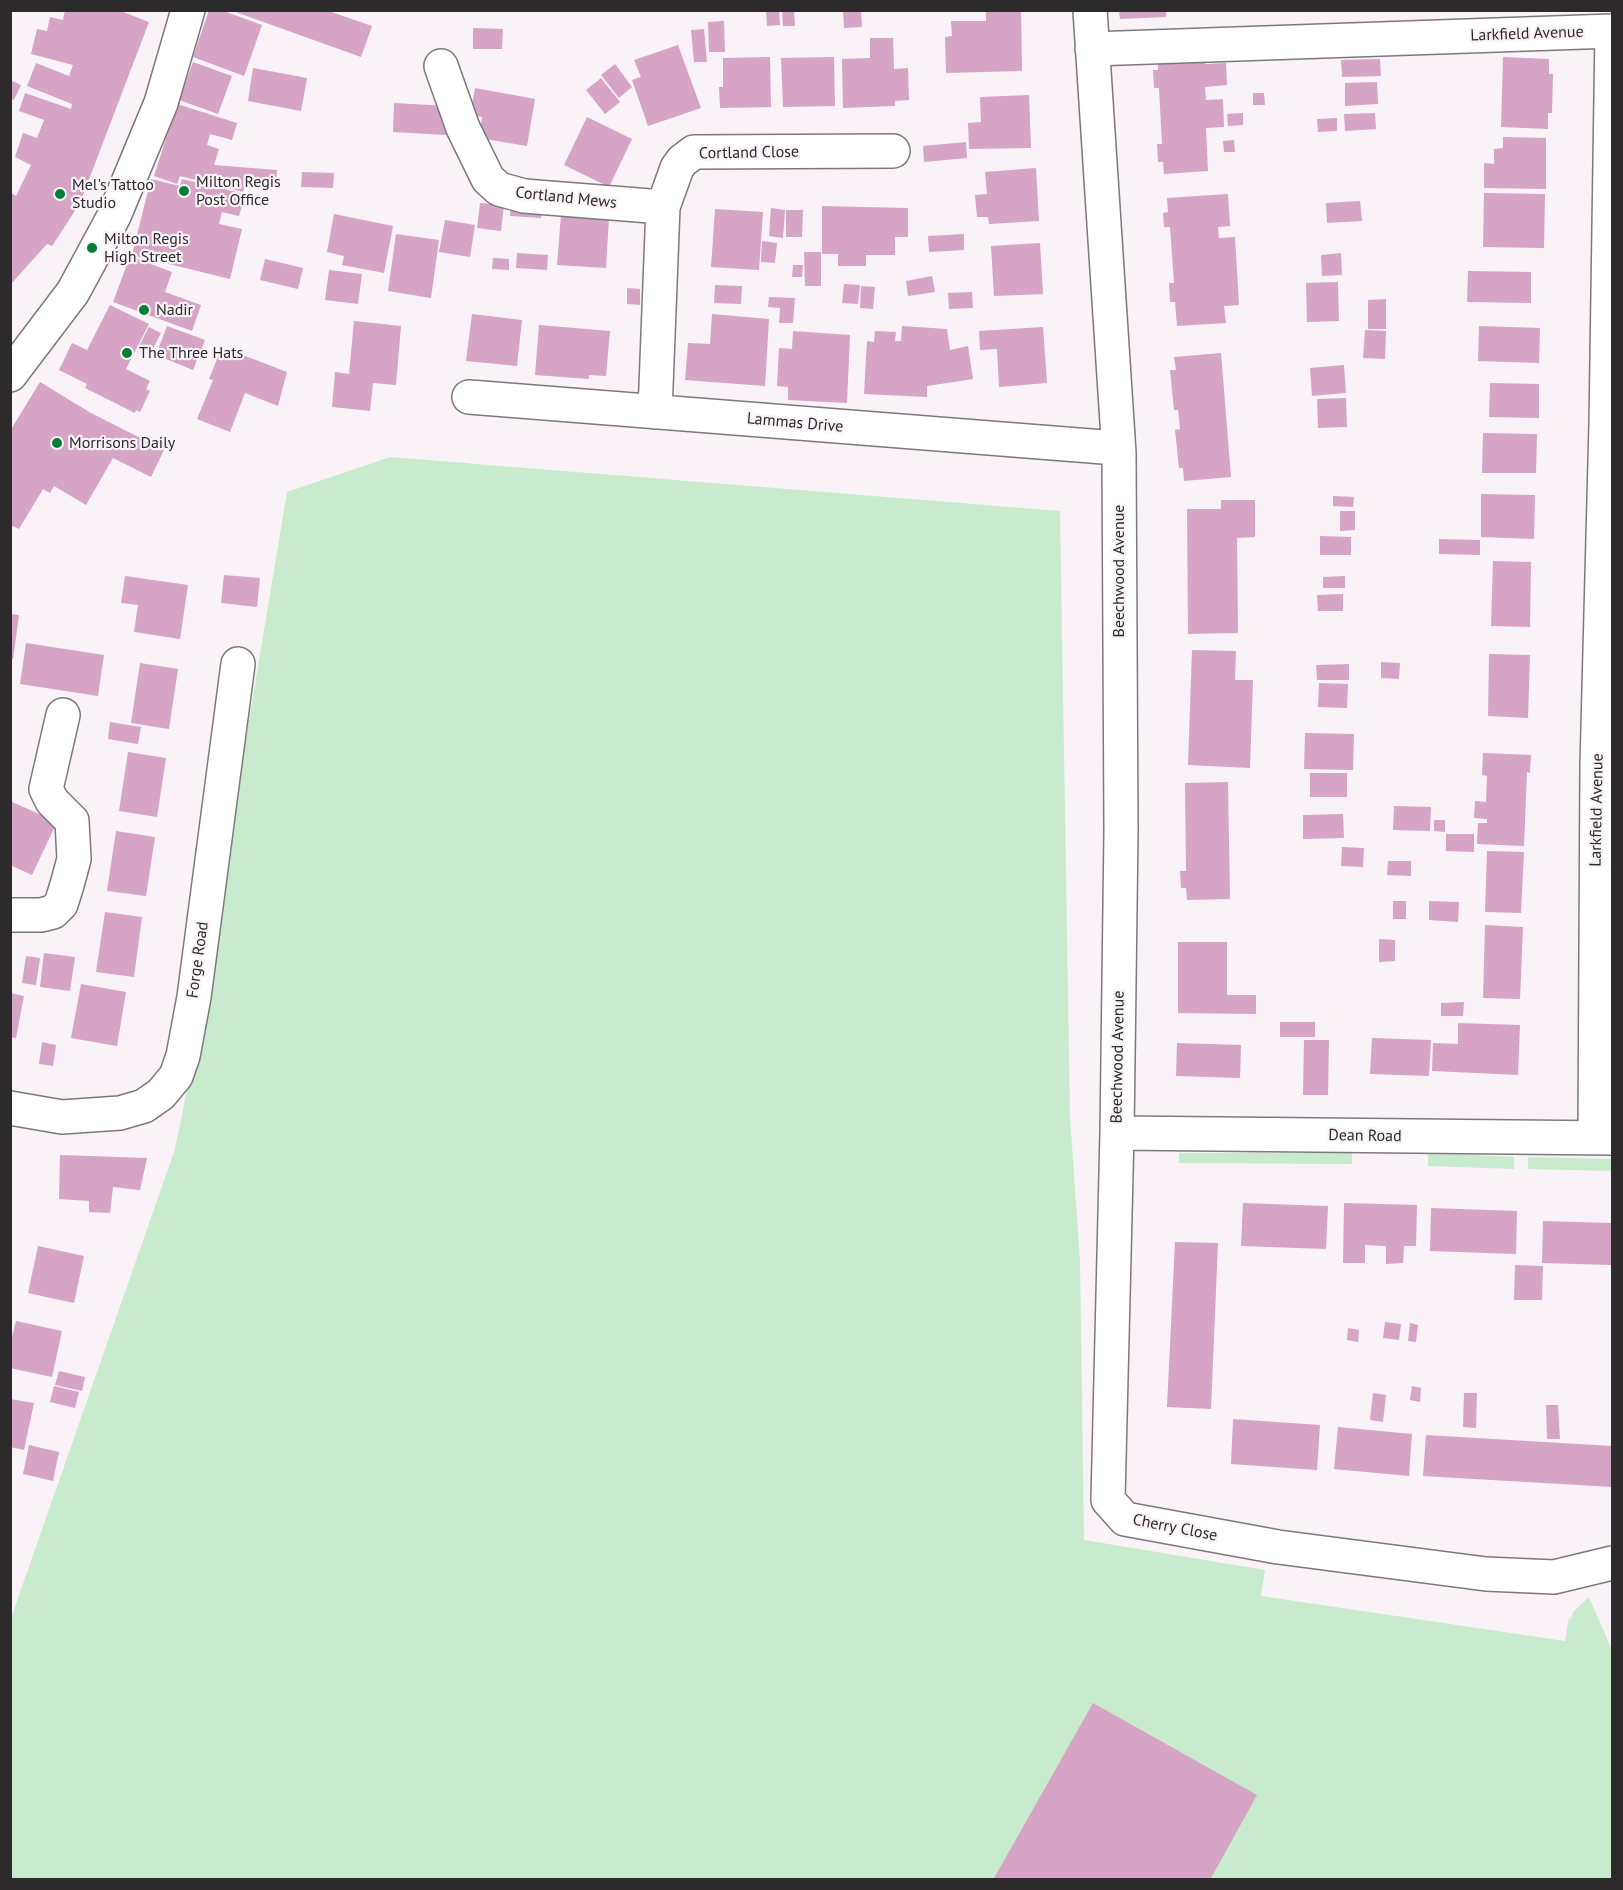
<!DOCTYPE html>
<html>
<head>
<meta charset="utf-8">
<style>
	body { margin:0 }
	#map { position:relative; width:1623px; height:1890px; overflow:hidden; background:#f9f2f6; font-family:"PT Sans",sans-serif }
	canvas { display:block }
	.frame { position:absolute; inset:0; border:12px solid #2c2a2b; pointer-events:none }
</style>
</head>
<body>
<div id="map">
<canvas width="1623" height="1890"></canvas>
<div class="frame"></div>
</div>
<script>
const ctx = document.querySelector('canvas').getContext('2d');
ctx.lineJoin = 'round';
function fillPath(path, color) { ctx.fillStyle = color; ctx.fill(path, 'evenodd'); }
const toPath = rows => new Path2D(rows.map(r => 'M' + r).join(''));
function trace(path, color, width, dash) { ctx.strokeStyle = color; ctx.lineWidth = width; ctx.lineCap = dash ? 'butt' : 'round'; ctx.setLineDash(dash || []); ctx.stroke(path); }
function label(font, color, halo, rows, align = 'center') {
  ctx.font = font + ' "PT Sans",sans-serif'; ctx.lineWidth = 4.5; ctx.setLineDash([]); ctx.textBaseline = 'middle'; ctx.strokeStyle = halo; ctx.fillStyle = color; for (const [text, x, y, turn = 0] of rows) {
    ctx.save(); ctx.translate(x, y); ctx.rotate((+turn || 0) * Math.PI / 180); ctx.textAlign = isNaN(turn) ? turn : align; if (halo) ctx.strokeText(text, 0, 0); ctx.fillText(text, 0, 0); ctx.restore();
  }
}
fillPath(toPath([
	[390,457,1060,511,1070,1117,1080,1261,1084,1540,1265,1570,1261,1596,1565,1641,1569,1616,1570,1621,1573,1612,1589,1597,1612,1650,1612,1879,11,1880,11,1618,174,1152,182,1116,215,925,287,492],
	[1179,1153,1352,1153,1352,1164,1179,1163],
	[1428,1153,1514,1157,1514,1169,1428,1166],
	[1528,1157,1612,1159,1612,1171,1528,1169]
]), '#c9ebcd');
fillPath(toPath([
	[65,10,118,10,149,22,80,203,52,246,47,244,10,285,10,192,16,196,31,165,15,157,23,133,37,138,44,120,19,111,25,93,71,109,72,104,27,86,36,63,69,76,73,65,31,54,37,29,47,31,50,17,63,20],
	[209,10,221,10,262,25,244,76,193,57],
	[230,10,326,10,372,26,361,57],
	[766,10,779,10,780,25,767,26],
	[782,10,794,10,795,26,783,26],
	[843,10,861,10,862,27,844,28],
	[986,10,1021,10,1022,71,946,73,945,37,952,36,951,21,986,21],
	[1119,10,1166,10,1166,17,1120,19],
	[724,21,725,52,709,52,708,22],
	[473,28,503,29,502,49,473,49],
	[704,29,707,62,694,62,691,30],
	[870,38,893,38,894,69,908,68,909,100,895,101,895,106,843,108,842,59,870,58],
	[678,45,701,108,648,126,632,80,641,77,634,60],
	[1204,56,1205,64,1226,63,1227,85,1205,87,1206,100,1223,99,1224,127,1206,128,1208,171,1164,174,1163,162,1158,162,1157,144,1162,144,1159,88,1154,88,1153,70,1158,70,1158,58],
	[770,57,771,107,720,108,719,87,723,87,723,58],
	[834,57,835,106,783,107,781,58],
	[1503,57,1549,59,1549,74,1553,74,1552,113,1548,113,1548,129,1501,127],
	[1380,59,1381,76,1342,77,1341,60],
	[193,62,232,76,218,114,179,100],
	[615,64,632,87,619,98,601,75],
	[253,68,307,78,301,111,248,101],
	[601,78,620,102,605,114,586,90],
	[10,80,21,85,14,100,10,98],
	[1377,82,1378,104,1345,106,1345,83],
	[475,88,535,99,527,146,479,138,482,117,470,115],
	[1253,93,1264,93,1265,105,1253,105],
	[1029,95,1031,148,969,149,968,123,981,122,980,97],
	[394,103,448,106,463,136,393,132],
	[177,104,237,123,232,140,210,134,207,145,219,149,214,165,277,170,276,187,244,188,243,192,180,176,177,184,154,176],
	[1243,113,1243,125,1228,126,1227,114],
	[1375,113,1376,129,1345,131,1344,114],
	[587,117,632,139,609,187,564,165],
	[1337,118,1337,131,1318,132,1317,119],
	[1503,137,1546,138,1546,189,1484,188,1484,163,1494,164,1494,149,1503,148],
	[1234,140,1235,152,1224,152,1223,141],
	[966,142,967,158,924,162,923,146],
	[1036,168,1039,221,989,224,988,217,977,217,975,195,987,194,985,172],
	[302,172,334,173,333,188,301,187],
	[151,179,180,186,182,179,245,194,239,216,222,212,219,224,242,229,230,279,132,255],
	[1484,193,1545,194,1544,248,1483,247],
	[1228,194,1230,226,1218,227,1219,238,1235,237,1239,305,1224,306,1226,323,1177,326,1175,302,1170,302,1169,283,1174,283,1170,227,1164,227,1163,213,1168,212,1167,198],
	[511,199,543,201,541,218,510,216],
	[1360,201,1362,221,1327,223,1326,203],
	[480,203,504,205,501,231,477,228],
	[822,206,908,208,908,237,895,237,895,255,866,255,866,266,838,266,838,254,822,254],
	[771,208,785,210,783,238,769,236],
	[715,209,763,212,759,270,711,267],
	[786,210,803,210,802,237,786,237],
	[334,214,393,226,384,273,342,265,344,256,327,252],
	[561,215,609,218,606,268,557,265],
	[445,220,475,225,470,257,439,252],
	[396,234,439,240,431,298,388,291],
	[964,234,964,250,929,252,928,236],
	[762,241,777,243,775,263,761,262],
	[1040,243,1043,294,994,296,991,246],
	[804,252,821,252,821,286,805,286],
	[517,253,548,255,547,270,516,268],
	[1341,253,1342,275,1322,276,1321,255],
	[130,256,172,272,165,292,201,305,192,331,113,302],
	[493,258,509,259,509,270,492,269],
	[265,259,303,268,298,289,260,280],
	[793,265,803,265,802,277,792,277],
	[329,270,362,274,358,304,325,300],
	[1468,271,1531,272,1531,303,1467,302],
	[932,276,935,292,908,296,906,281],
	[1338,282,1339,321,1307,322,1306,283],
	[844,284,860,285,858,304,842,303],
	[715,285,742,286,741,304,714,303],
	[861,286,875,287,873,309,860,308],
	[627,288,640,289,640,305,627,304],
	[972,292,973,308,949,309,948,293],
	[769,297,795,298,793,323,779,323,780,308,768,307],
	[1386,299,1386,329,1368,329,1368,300],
	[110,305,149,324,126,369,150,381,146,389,150,391,140,412,136,410,135,413,85,388,87,384,59,370,72,343,87,350],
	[472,314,522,320,517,366,466,361],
	[712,314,769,319,765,386,685,380,688,343,710,344],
	[354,321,401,326,396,385,373,383,370,411,332,407,335,372,349,374],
	[539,325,610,331,606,376,589,375,589,379,535,375],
	[167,326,205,340,193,370,156,355],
	[902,326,947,329,950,350,968,346,973,379,927,386,927,397,864,394,867,341,874,342,875,331,896,332,895,341,901,341],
	[1479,326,1540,328,1539,363,1478,361],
	[149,327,161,333,151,353,139,346],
	[1043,327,1047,383,999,387,997,349,980,350,979,331],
	[1365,330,1386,331,1385,359,1363,358],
	[793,331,850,335,847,403,788,400,788,387,777,386,779,348,792,349],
	[222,347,287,372,278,406,245,393,230,432,197,419,213,380,209,379],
	[1221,353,1231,477,1184,481,1183,468,1179,468,1175,430,1180,429,1178,410,1174,410,1170,370,1176,370,1174,357],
	[1344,365,1346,393,1312,396,1310,368],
	[40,382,91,413,164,450,151,477,113,458,86,505,54,486,50,493,43,489,19,529,10,525,10,431],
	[1490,383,1539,384,1539,418,1489,417],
	[1346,398,1347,427,1318,428,1317,399],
	[1483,433,1537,434,1536,473,1482,473],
	[1481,494,1535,495,1534,539,1481,537],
	[1333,496,1354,497,1353,507,1333,506],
	[1221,500,1255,500,1255,537,1237,538,1238,633,1188,634,1187,509,1221,509],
	[1340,511,1355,511,1355,530,1340,531],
	[1320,536,1351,537,1351,555,1320,555],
	[1439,539,1480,540,1480,555,1439,554],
	[1493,561,1531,562,1530,627,1491,626],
	[224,575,260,578,257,607,221,603],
	[125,576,188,585,180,639,134,632,138,605,121,603],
	[1345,576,1345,588,1323,588,1323,577],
	[1343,594,1343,611,1318,611,1317,595],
	[10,614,19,615,13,659,10,659],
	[26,643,104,655,98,696,20,684],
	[1192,650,1236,651,1235,680,1253,680,1250,768,1188,765],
	[1489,654,1530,655,1528,718,1488,716],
	[1381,662,1400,663,1399,679,1381,678],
	[140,663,178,669,169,729,131,723],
	[1349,664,1349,680,1317,680,1316,665],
	[1319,683,1348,684,1347,708,1318,707],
	[110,722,141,727,138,744,108,739],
	[1305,733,1354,734,1353,770,1304,769],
	[128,752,166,758,157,817,119,811],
	[1483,753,1531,755,1530,773,1527,772,1524,846,1477,844,1478,823,1487,823,1487,819,1474,818,1475,801,1486,802,1487,776,1482,775],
	[1310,773,1347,773,1347,797,1310,797],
	[1228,782,1230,899,1187,900,1186,888,1181,888,1180,871,1186,871,1185,783],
	[10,801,57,822,32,875,10,865],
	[1394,806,1431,807,1430,831,1393,830],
	[1343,814,1344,838,1303,839,1303,815],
	[1434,820,1445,820,1445,832,1434,831],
	[116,831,155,837,146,896,107,891],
	[1446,834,1474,834,1474,852,1446,851],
	[1342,847,1364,848,1363,867,1341,866],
	[1487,851,1524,852,1521,913,1485,912],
	[1388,861,1411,861,1411,876,1387,875],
	[1393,901,1406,901,1406,919,1393,919],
	[1429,901,1459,902,1458,922,1429,920],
	[105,912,142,917,134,977,96,972],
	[1485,925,1523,927,1520,999,1483,998],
	[1379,939,1395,940,1395,961,1379,962],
	[1178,942,1227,942,1227,995,1256,995,1256,1014,1178,1013],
	[44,953,75,957,70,991,40,987],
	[26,956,40,958,36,985,22,983],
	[81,984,126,992,117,1046,71,1038],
	[10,993,24,996,16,1038,10,1037],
	[1464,1002,1463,1016,1441,1016,1441,1003],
	[1280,1022,1315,1022,1315,1037,1280,1037],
	[1458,1023,1520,1025,1518,1075,1432,1071,1433,1043,1458,1044],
	[1372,1038,1431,1040,1429,1076,1370,1074],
	[1304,1040,1329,1040,1328,1095,1303,1095],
	[42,1042,56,1045,53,1066,39,1064],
	[1177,1043,1241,1045,1240,1078,1176,1076],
	[60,1155,147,1158,140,1190,113,1187,110,1213,89,1212,89,1201,59,1199],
	[1243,1203,1328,1206,1326,1249,1241,1246],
	[1344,1203,1417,1205,1416,1246,1404,1246,1403,1263,1386,1264,1386,1246,1365,1245,1365,1263,1343,1263],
	[1431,1208,1517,1211,1516,1254,1430,1251],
	[1543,1221,1612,1223,1612,1265,1542,1263],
	[1175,1242,1218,1243,1211,1409,1167,1407],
	[38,1246,84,1256,74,1303,28,1293],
	[1515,1265,1543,1266,1542,1300,1514,1300],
	[16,1321,62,1331,52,1377,10,1368,10,1345],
	[1385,1322,1401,1324,1399,1340,1383,1338],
	[1410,1323,1418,1325,1416,1342,1408,1341],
	[1348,1328,1359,1330,1358,1342,1347,1340],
	[59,1371,85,1377,82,1391,55,1385],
	[54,1386,79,1392,75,1408,50,1402],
	[1412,1386,1421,1388,1420,1402,1410,1400],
	[1373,1393,1386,1395,1383,1422,1370,1420],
	[1464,1393,1477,1393,1476,1428,1463,1427],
	[10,1399,34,1403,24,1450,10,1447],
	[1546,1405,1558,1405,1560,1439,1547,1439],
	[1233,1419,1320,1425,1317,1470,1231,1464],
	[1338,1427,1412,1434,1409,1476,1334,1469],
	[1426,1435,1612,1446,1612,1487,1423,1476],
	[29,1445,59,1452,53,1481,23,1474],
	[1093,1703,1257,1795,1210,1880,993,1880]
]), '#d6a4c4');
const minor = toPath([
	[1090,10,1119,453,1121,831,1117,1133,1108,1500,1125,1519,1278,1547,1486,1574,1554,1577,1612,1563],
	[1092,49,1612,31,1606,424,1597,765,1595,1137],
	[441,66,463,128,488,179,499,189,524,196,663,207],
	[10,375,73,292,114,216,161,103,188,10],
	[469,397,1116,448,1119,453],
	[655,412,663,207,677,168,682,161,694,152,893,151],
	[10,915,41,915,53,912,61,904,67,885,74,859,72,821,52,801,46,789,63,715],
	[10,1108,62,1117,120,1113,144,1106,161,1094,176,1076,183,1056,194,997,238,664],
	[1117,1133,1612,1138]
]);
trace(minor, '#7d787b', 36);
trace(minor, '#fff', 33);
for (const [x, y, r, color] of [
	[184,191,6,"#067e35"],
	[60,194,6,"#067e35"],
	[92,248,6,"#067e35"],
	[144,310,6,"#067e35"],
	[127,353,6,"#067e35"],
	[57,443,6,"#067e35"]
]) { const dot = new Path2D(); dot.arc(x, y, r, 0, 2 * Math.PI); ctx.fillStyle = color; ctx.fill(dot); trace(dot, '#f9f2f6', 2); }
label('16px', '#2c2a2b', '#f9f2f6', [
	["Larkfield Avenue",1527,34,-2],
	["Cortland Close",749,153,-1],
	["Cortland Mews",566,198,6],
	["Lammas Drive",795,423,5],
	["Beechwood Avenue",1119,571,-90],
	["Larkfield Avenue",1597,810,-89],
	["Forge Road",198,960,-82],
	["Beechwood Avenue",1118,1057,-89],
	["Dean Road",1365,1136,1],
	["Cherry Close",1175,1528,11]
]);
label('16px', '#2c2a2b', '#f9f2f6', [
	["Milton Regis",196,182],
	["Post Office",196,200],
	["Mel's Tattoo",72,185],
	["Studio",72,203],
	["Milton Regis",104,239],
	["High Street",104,257],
	["Nadir",156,310],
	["The Three Hats",139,353],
	["Morrisons Daily",69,443]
], 'left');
</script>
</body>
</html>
